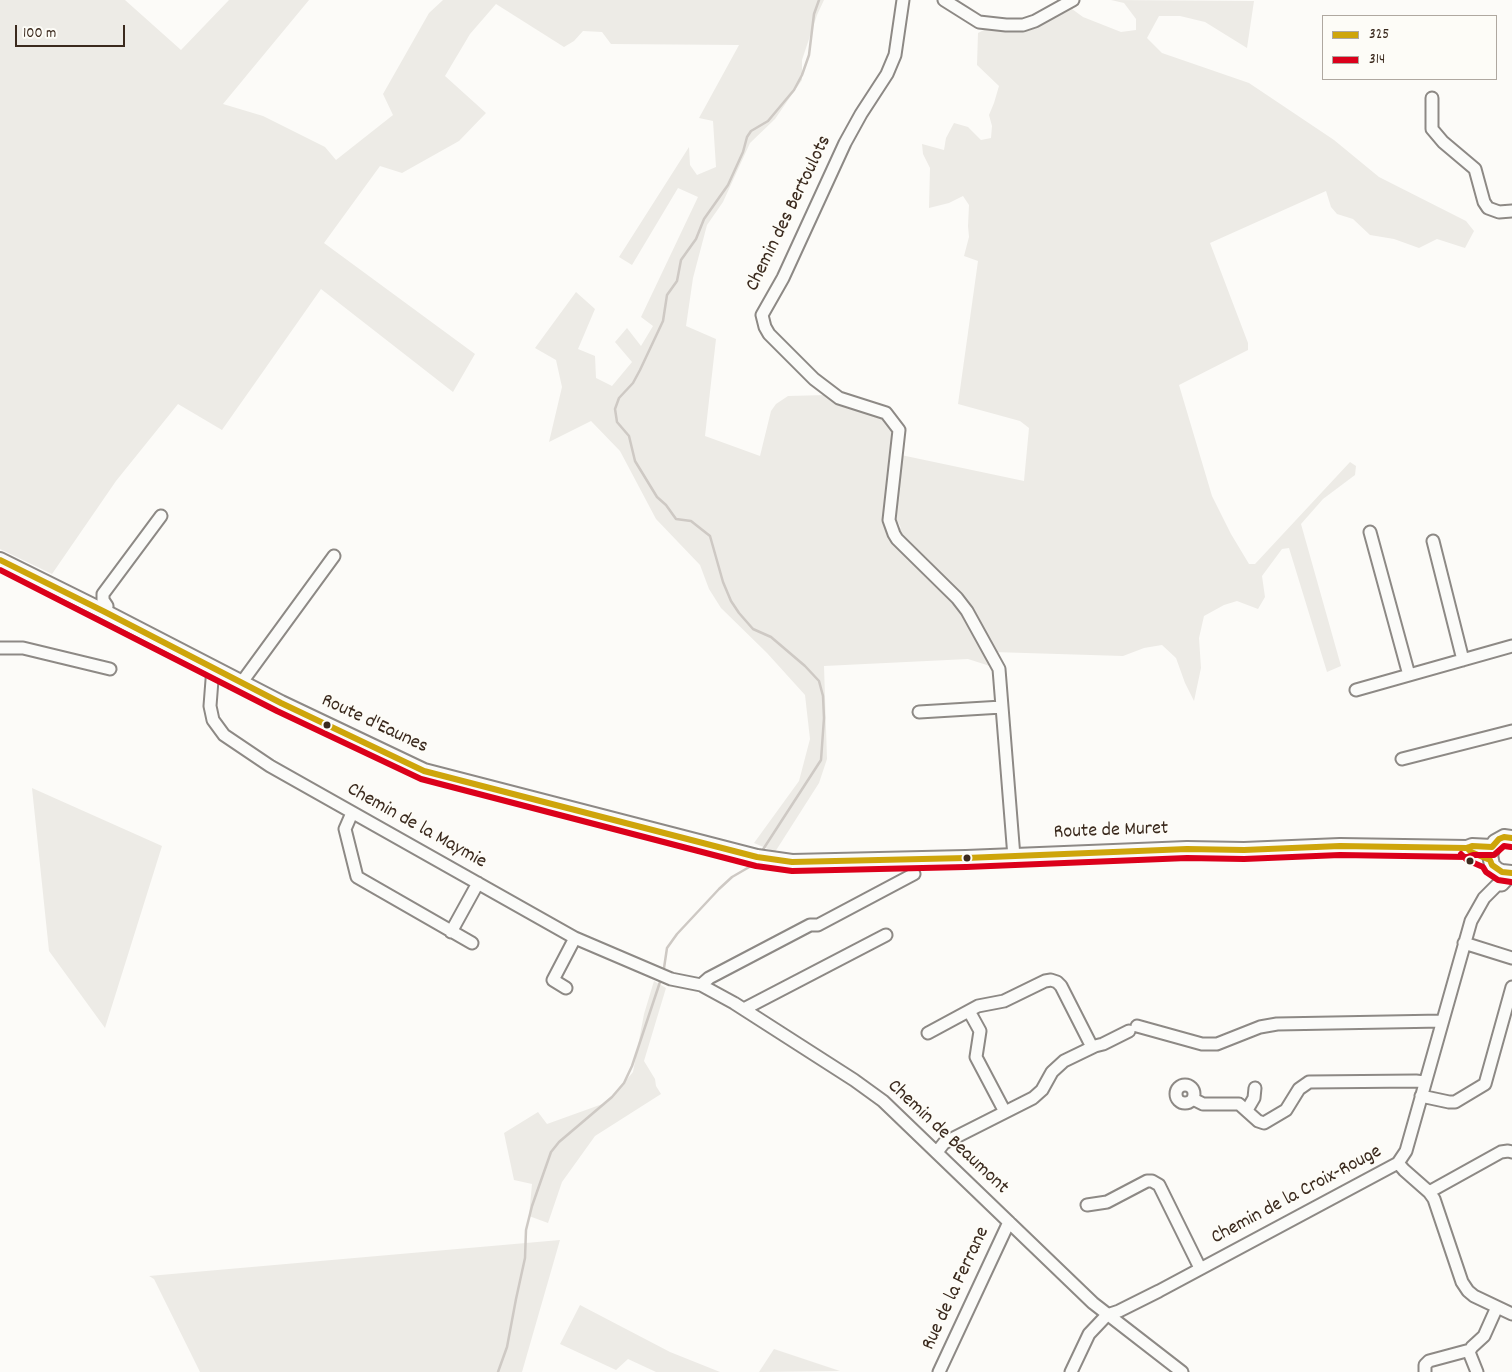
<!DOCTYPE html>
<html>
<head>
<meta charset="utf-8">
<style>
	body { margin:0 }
	#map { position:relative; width:1512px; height:1372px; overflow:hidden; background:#fcfbf8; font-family:Dekko,sans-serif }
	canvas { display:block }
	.legend { position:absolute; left:1322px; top:15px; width:175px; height:65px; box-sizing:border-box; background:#fdfcf7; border:1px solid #afa8a0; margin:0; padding:6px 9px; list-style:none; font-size:15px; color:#3b2a1e }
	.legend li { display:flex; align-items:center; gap:10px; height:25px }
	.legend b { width:25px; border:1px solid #afa8a0 }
	.scale { position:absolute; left:15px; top:25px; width:110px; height:22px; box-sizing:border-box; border:2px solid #3b2a1e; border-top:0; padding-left:6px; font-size:15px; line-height:18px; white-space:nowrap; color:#3b2a1e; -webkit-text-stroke:4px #fdfcf7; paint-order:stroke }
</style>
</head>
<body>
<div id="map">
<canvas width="1512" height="1372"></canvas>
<ul class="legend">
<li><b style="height:6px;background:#cea50b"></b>325</li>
<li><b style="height:6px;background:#db001b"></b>314</li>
</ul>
<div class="scale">100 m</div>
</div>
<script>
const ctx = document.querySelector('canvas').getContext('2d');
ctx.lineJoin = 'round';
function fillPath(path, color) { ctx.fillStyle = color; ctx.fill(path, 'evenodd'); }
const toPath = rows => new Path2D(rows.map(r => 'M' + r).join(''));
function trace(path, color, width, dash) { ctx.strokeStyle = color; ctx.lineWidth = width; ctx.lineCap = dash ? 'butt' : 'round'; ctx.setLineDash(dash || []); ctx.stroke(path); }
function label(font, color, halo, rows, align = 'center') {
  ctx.font = font + ' Dekko,sans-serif'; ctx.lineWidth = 4; ctx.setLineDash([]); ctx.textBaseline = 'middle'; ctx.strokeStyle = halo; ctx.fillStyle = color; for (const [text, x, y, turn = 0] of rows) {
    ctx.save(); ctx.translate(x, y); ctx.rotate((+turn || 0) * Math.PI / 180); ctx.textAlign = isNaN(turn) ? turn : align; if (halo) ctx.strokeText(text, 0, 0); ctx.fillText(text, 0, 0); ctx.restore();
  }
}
fillPath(toPath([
	[0,0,125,0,181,50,229,0,309,0,223,104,263,116,325,147,336,160,393,115,383,94,429,13,443,0,824,0,817,15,802,60,802,80,775,119,750,143,723,202,707,225,693,278,686,326,716,339,705,436,760,456,771,411,776,404,788,396,826,395,845,407,880,415,889,420,894,431,884,522,901,528,895,516,901,455,1024,481,1029,428,1020,421,958,404,978,261,964,256,969,237,968,226,969,205,963,196,949,203,929,208,930,168,923,154,922,144,944,150,946,138,954,123,968,127,981,140,991,138,992,126,989,115,994,103,999,86,977,65,978,33,986,29,1011,32,1041,25,1072,9,1083,17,1121,32,1136,30,1136,19,1124,3,1111,0,1254,1,1247,48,1205,22,1180,16,1159,16,1147,38,1162,53,1249,83,1334,140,1379,177,1466,221,1474,231,1465,248,1437,239,1419,248,1394,239,1370,235,1353,219,1337,214,1331,207,1326,191,1210,243,1248,343,1248,350,1179,385,1212,496,1231,534,1249,564,1255,564,1350,462,1356,466,1355,475,1323,499,1301,524,1341,666,1327,672,1289,548,1282,549,1262,576,1265,597,1258,609,1237,601,1224,605,1204,616,1199,638,1201,668,1194,701,1185,683,1176,658,1162,645,1144,648,1123,656,993,652,978,622,939,585,960,610,993,667,968,659,824,666,827,759,819,783,775,852,754,843,799,781,810,739,805,695,767,653,721,608,709,589,700,565,656,519,620,451,591,421,549,442,562,387,556,360,535,348,576,292,595,309,578,349,595,356,596,378,612,386,632,362,615,342,627,328,641,346,653,326,641,317,698,197,678,188,632,265,619,257,689,147,690,165,697,175,716,167,713,121,699,118,739,45,611,44,602,32,583,31,574,41,564,47,496,4,470,34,445,76,486,113,459,141,402,173,380,166,324,243,475,354,453,392,321,289,222,430,178,404,116,481,52,574,0,549],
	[32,788,162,846,105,1028,49,951],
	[654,981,666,988,644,1061,655,1079,656,1086,661,1094,595,1136,562,1182,548,1223,529,1216,532,1184,514,1180,504,1133,538,1112,547,1124,608,1102,633,1072,644,1014],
	[560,1240,522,1372,200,1372,154,1279,149,1276],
	[580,1305,670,1352,720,1372,656,1372,628,1359,616,1370,560,1344],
	[774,1349,840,1371,759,1372]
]), '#edebe6');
trace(toPath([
	[762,851,821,760,824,718,823,696,819,681,805,666,771,637,753,629,739,613,731,601,723,582,710,536,691,521,676,519,666,505,657,497,635,461,629,436,617,422,615,409,619,398,633,383,640,370,663,321,667,295,677,281,681,260,696,239,704,219,728,185,743,152,747,137,751,131,768,121,794,90,802,75,809,55,814,14,819,0],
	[664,968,667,948,677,934,719,889,732,877,751,866],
	[498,1372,507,1347,516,1299,525,1258,526,1230,532,1206,551,1152,559,1142,612,1097,624,1083,632,1066,661,979]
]), '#cec9c4', 2.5);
const minor = toPath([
	[903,0,895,55,887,74,861,114,845,143,783,278,762,315,765,327,769,334,814,379,839,398,886,413,899,430,889,520,894,534,897,539,957,598,967,611,999,669,1014,857],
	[944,0,979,22,1006,25,1023,25,1035,21,1073,0],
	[1432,98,1432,129,1443,142,1475,169,1484,202,1488,208,1499,212,1512,211],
	[1370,532,1409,675],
	[1433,541,1463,660],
	[105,612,107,606,103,600,103,594,161,516],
	[0,648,23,648,110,669],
	[213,667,210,706,213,720,224,735,270,766,575,938,671,979,701,985,734,1003,854,1080,883,1101,1093,1303,1182,1372],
	[242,682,334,556],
	[1356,690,1512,646],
	[919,712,1002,707],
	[1402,759,1512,731],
	[352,813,345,829,357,877,472,943],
	[451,932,478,883],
	[1464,943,1512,958],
	[701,985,709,978,810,925,818,925,914,874],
	[566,988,553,980,575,938],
	[744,1009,886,935],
	[969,1011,980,1031,976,1057,1005,1112],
	[1137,1026,1202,1044,1217,1044,1260,1027,1277,1024,1442,1021],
	[928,1033,978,1006,1004,1001,1045,981,1051,980,1057,982,1061,986,1092,1047],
	'1176 1094a9 9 0 1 1 18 0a9 9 0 1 1-18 0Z',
	[1421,1096,1449,1102,1455,1102,1485,1084,1512,987],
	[1193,1099,1203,1104,1239,1104,1258,1121,1264,1123,1286,1110,1299,1089,1309,1082,1416,1081,1424,1082],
	[1247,1110,1254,1098,1255,1088],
	[937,1152,944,1143,1033,1098,1042,1090,1052,1072,1064,1061,1095,1046,1103,1044,1129,1031],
	[1398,1163,1404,1170,1429,1192,1434,1199,1462,1282,1468,1291,1474,1296,1512,1314],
	[1429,1192,1501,1152,1508,1151,1512,1152],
	[1087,1205,1107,1202,1147,1181,1152,1181,1159,1185,1200,1268],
	[939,1372,1009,1222],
	[1071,1372,1089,1334,1107,1315,1119,1311,1159,1291,1398,1163,1406,1151,1471,921,1484,898,1497,885,1502,885,1512,874],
	[1425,1372,1425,1365,1429,1361,1470,1350],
	[1477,1372,1469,1352,1472,1347,1484,1336,1497,1307]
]);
const major = toPath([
	[0,560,105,612,281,703,424,771,757,857,792,862,966,858,1187,849,1244,850,1340,846,1467,848,1472,846,1492,847],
	[1512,838,1504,837,1495,842,1490,855,1492,865,1497,870,1502,872,1512,873]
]);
trace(minor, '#8d8985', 15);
trace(major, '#8d8985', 18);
trace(minor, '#fbfbf9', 11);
trace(major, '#fbfbf9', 14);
trace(toPath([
	[0,560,105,612,281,703,424,771,757,857,792,862,966,858,1187,849,1244,850,1340,846,1467,848,1472,846,1492,847,1499,839,1504,837,1512,838],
	[1467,848,1471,852,1490,860,1492,865,1502,872,1512,873]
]), '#cea50b', 6);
trace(toPath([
	[0,570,277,711,421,779,756,866,792,871,966,867,1187,858,1244,859,1340,855,1467,857,1473,855,1494,855,1504,846,1511,847],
	[1461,854,1467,860,1483,867,1486,872,1498,880,1511,882]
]), '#db001b', 6);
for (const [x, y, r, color] of [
	[327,725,4.5,"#3b2a1e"],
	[967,858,4.5,"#3b2a1e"],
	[1470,861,4.5,"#3b2a1e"]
]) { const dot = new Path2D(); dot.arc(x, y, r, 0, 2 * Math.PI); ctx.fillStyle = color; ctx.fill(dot); trace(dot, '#fdfcf7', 2); }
label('20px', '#3b2a1e', '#fdfcf7', [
	["Chemin des Bertoulots",790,214,-64],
	["Route d'Eaunes",374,725,25],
	["Chemin de la Maymie",416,827,29],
	["Route de Muret",1111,832,-2],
	["Chemin de Beaumont",947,1138,43],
	["Chemin de la Croix-Rouge",1297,1196,-28],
	["Rue de la Ferrane",957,1289,-65]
]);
</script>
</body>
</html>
